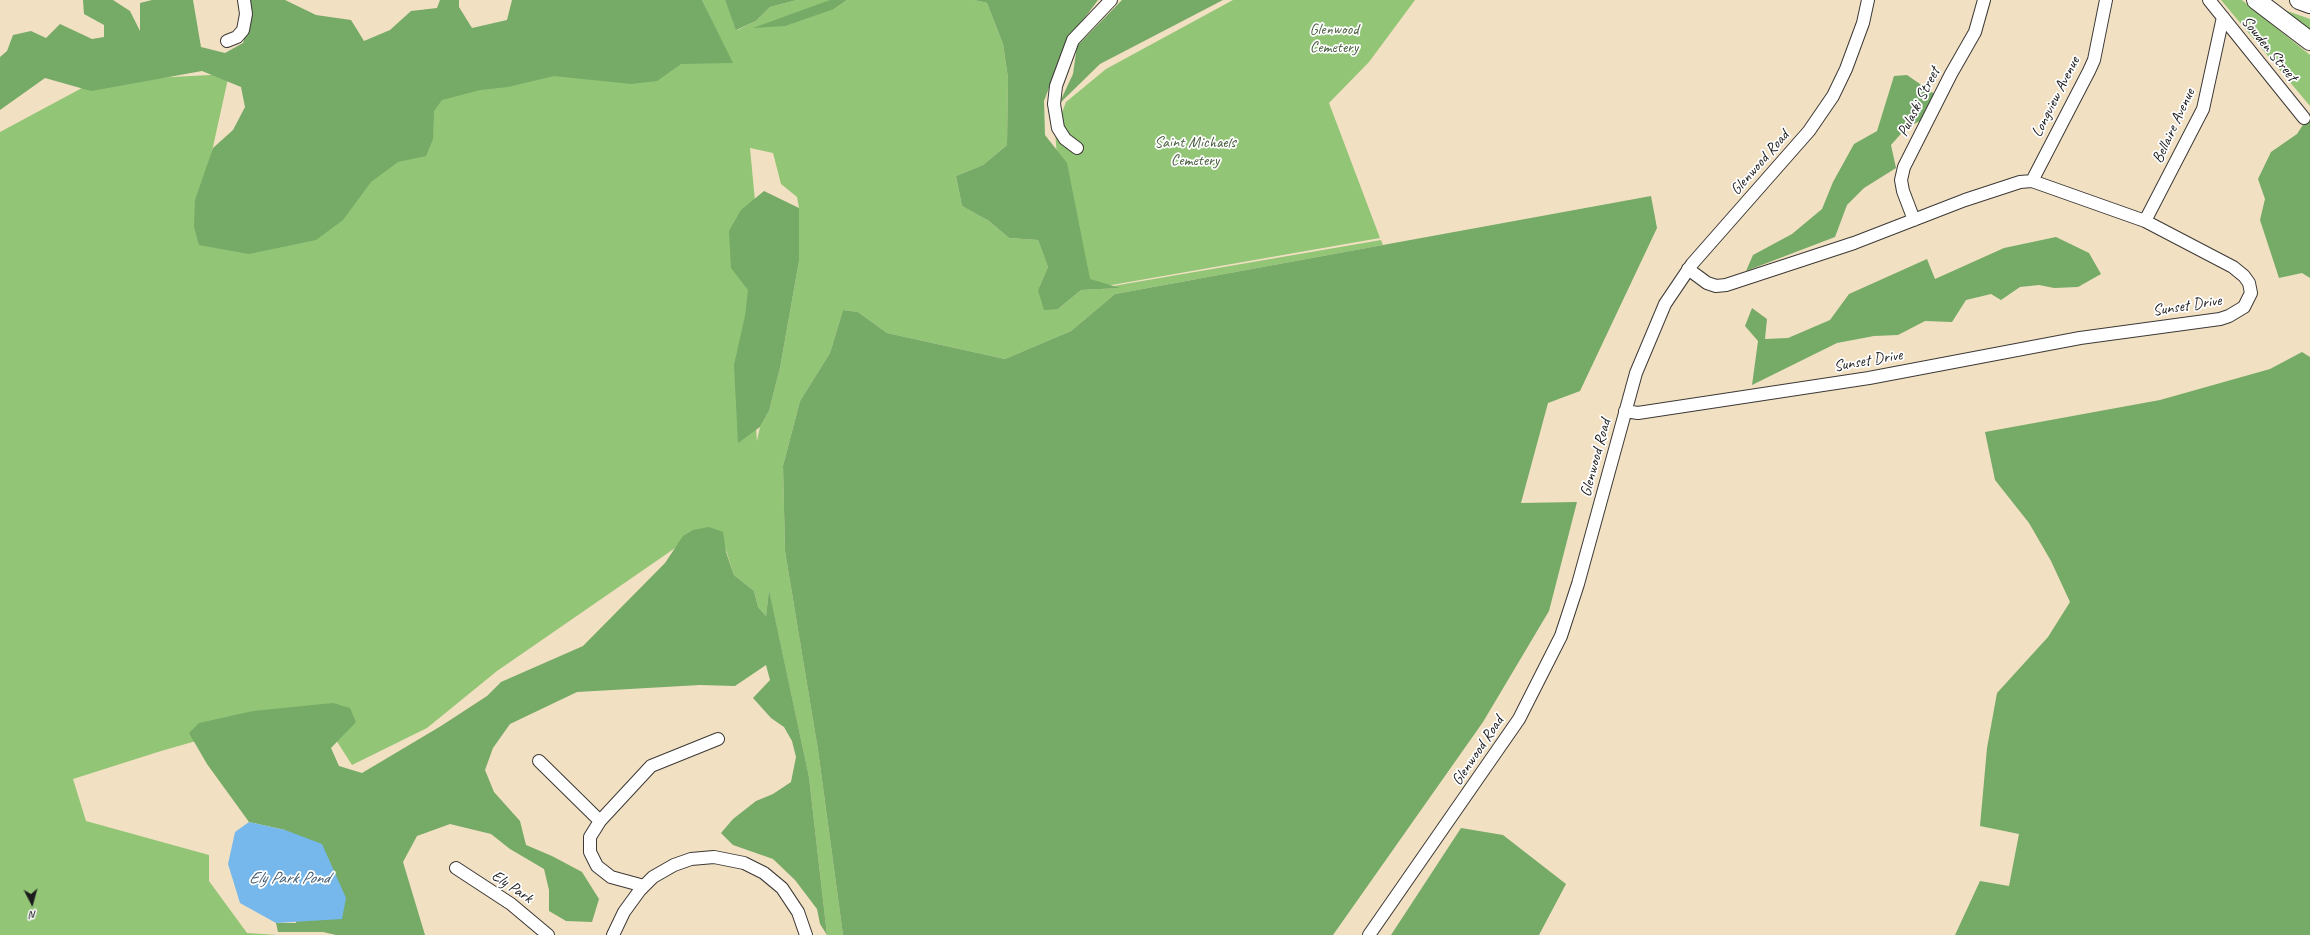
<!DOCTYPE html>
<html>
<head>
<meta charset="utf-8">
<style>
	body { margin:0 }
	#map { position:relative; width:2310px; height:935px; overflow:hidden; background:#f2e0c3; font-family:Caveat,sans-serif }
	canvas { display:block }
	.north { position:absolute; left:12px; top:883px; width:40px; height:40px; -webkit-text-stroke:3px #fff; paint-order:stroke; rotate:174deg; font-size:11px; font-weight:700; line-height:16px; text-align:center; color:#1c1c1c }
	.north::after { content:''; display:block; margin:auto; width:14px; height:18px; background:#1c1c1c; clip-path:polygon(50% 0,100% 100%,50% 72%,0 100%) }
</style>
</head>
<body>
<div id="map">
<canvas width="2310" height="935"></canvas>
<div class="north">N</div>
</div>
<script>
const ctx = document.querySelector('canvas').getContext('2d');
ctx.lineJoin = 'round';
function fillPath(path, color) { ctx.fillStyle = color; ctx.fill(path, 'evenodd'); }
const toPath = rows => new Path2D(rows.map(r => 'M' + r).join(''));
function trace(path, color, width, dash) { ctx.strokeStyle = color; ctx.lineWidth = width; ctx.lineCap = dash ? 'butt' : 'round'; ctx.setLineDash(dash || []); ctx.stroke(path); }
function label(font, color, halo, rows, align = 'center') {
  ctx.font = font + ' Caveat,sans-serif'; ctx.lineWidth = 3.5; ctx.setLineDash([]); ctx.textBaseline = 'middle'; ctx.strokeStyle = halo; ctx.fillStyle = color; for (const [text, x, y, turn = 0] of rows) {
    ctx.save(); ctx.translate(x, y); ctx.rotate((+turn || 0) * Math.PI / 180); ctx.textAlign = isNaN(turn) ? turn : align; if (halo) ctx.strokeText(text, 0, 0); ctx.fillText(text, 0, 0); ctx.restore();
  }
}
fillPath(toPath([
	[702,0,725,0,737,30,756,21,770,7,797,0,830,0,827,2,834,9,847,0,974,0,987,3,1003,44,1008,78,1007,145,983,165,956,176,962,206,989,221,1009,238,1038,240,1048,267,1038,290,1058,309,1081,290,1118,288,1113,286,1381,240,1383,245,1115,294,1071,331,1005,359,887,333,858,312,843,310,830,353,800,401,783,466,785,551,818,750,843,935,827,935,809,777,769,591,766,616,758,607,754,591,734,575,724,544,694,535,497,671,427,728,352,765,315,707,161,751,73,779,86,821,209,855,209,881,247,933,278,935,0,935,0,132,95,81,229,74,200,206,424,99,503,71,725,48],
	[750,148,773,153,781,184,797,197,799,208,799,261,780,368,769,411,760,427,757,441,751,362,756,212],
	[1233,0,1415,0,1369,62,1329,103,1380,238,1089,289,1057,157,1055,131,1066,102,1106,69],
	[2221,0,2242,0,2310,55,2310,106],
	[2273,6,2310,19,2310,35]
]), '#92c576');
fillPath(toPath([
	[83,0,113,0,130,11,140,31,140,3,152,0,193,0,201,47,225,53,243,43,249,22,246,0,285,0,316,15,351,20,364,41,390,30,411,11,437,8,440,0,459,0,459,7,472,28,507,20,512,0,702,0,733,63,681,64,657,81,631,84,554,76,508,87,480,90,442,100,434,111,433,139,426,156,398,162,371,182,343,220,316,240,249,254,199,245,194,227,195,200,213,148,233,130,245,107,241,87,202,71,91,91,45,78,0,110,0,57,7,51,13,35,31,31,46,38,60,24,92,39,104,37,104,25,84,14],
	[725,0,797,0,770,7,756,21,736,30],
	[830,0,847,0,834,9,785,26,753,28],
	[974,0,1098,0,1066,43,1044,101,1045,135,1067,163,1090,279,1120,288,1081,290,1058,309,1044,310,1038,290,1048,267,1038,240,1009,238,989,221,962,206,956,176,983,165,1007,145,1008,78,1003,44,987,3],
	[1122,0,1223,0,1100,64,1059,104,1073,74,1077,46],
	[1907,75,1936,95,1922,120,1906,128,1891,145,1896,168,1864,188,1847,205,1835,237,1746,271,1753,255,1792,234,1822,209,1833,182,1854,144,1877,131,1894,76],
	[2310,114,2310,278,2302,273,2279,278,2260,220,2265,199,2258,179,2271,152,2297,134],
	[764,191,799,208,799,261,780,368,769,411,760,427,738,443,734,365,745,316,748,290,731,268,729,231,741,210],
	[1651,196,1657,228,1580,391,1548,403,1521,503,1577,502,1549,611,1483,722,1333,935,843,935,818,750,785,551,783,466,800,401,830,353,843,310,858,312,887,333,1005,359,1071,331,1115,294],
	[2056,237,2089,253,2101,274,2078,287,2054,288,2039,285,2020,287,2001,300,1991,294,1966,300,1952,322,1925,321,1898,335,1874,336,1837,343,1752,385,1758,341,1745,326,1752,308,1767,319,1765,339,1788,338,1830,320,1849,294,1927,259,1935,279,2004,248],
	[2302,352,2310,357,2310,935,1955,935,1980,881,2009,886,2019,834,1980,826,1987,748,1997,693,2048,637,2070,602,2051,561,2029,523,1995,480,1985,432,2160,400,2270,369],
	[709,527,723,532,726,552,734,575,754,591,758,607,766,616,769,590,809,777,827,935,820,924,817,909,795,880,773,859,733,845,721,833,733,819,756,801,773,794,791,782,796,757,792,741,784,727,771,718,753,698,770,680,766,665,735,686,700,685,577,692,510,724,493,748,485,770,494,792,520,821,526,845,552,856,582,872,599,899,592,922,566,921,549,911,549,890,544,869,510,849,491,834,450,824,417,836,403,862,425,935,336,935,323,932,278,932,276,923,296,923,285,830,249,822,207,764,189,733,199,723,253,711,333,703,350,708,356,722,331,748,339,766,362,773,441,726,487,696,501,682,583,646,665,563,683,536,693,530],
	[1461,828,1503,835,1566,884,1539,935,1391,935]
]), '#75aa67');
fillPath(toPath([
	[249,822,285,830,322,844,346,898,342,919,276,923,240,903,228,864,235,832]
]), '#76b8eb');
const minor = toPath([
	[2209,0,2304,118],
	[227,41,237,37,243,30,246,14,244,0],
	[1077,148,1065,139,1058,128,1054,104,1056,86,1073,40,1111,0],
	[2032,181,2089,71,2094,60,2106,0],
	[1914,220,1903,191,1901,180,1904,167,1951,74,1975,32,1984,0],
	[2145,221,2203,109,2223,17],
	[1625,411,1638,413,1869,378,2080,338,2220,319,2229,316,2244,307,2251,293,2249,283,2244,276,2233,267,2145,221,2032,181,2020,182,1965,200,1854,243,1726,285,1716,286,1707,283,1688,269],
	[539,761,600,821],
	[456,868,511,904,548,935],
	[644,886,611,877,597,866,590,852,590,837,600,821,651,766,718,739],
	[613,935,624,912,640,890,653,877,674,865,691,859,714,857,744,863,764,873,782,888,798,912,806,935],
	[1369,935,1519,719,1561,636,1578,584,1636,373,1665,304,1692,264,1809,131,1833,96,1846,69,1863,23,1868,0]
]);
const highway = toPath([
	[2256,0,2310,41],
	[2299,0,2310,4]
]);
trace(minor, '#3c3935', 14);
trace(highway, '#3c3935', 20);
trace(minor, '#fff', 12);
trace(highway, '#fff', 18);
label('16px', '#4b6040', '#fff', [
	["Glenwood",1334,30],
	["Cemetery",1334,48],
	["Saint Michaels",1195,143],
	["Cemetery",1195,161]
]);
label('16px', '#1c1c1c', '#fff', [
	["Sowden Street",2269,49,51],
	["Longview Avenue",2056,97,-63],
	["Pulaski Street",1919,102,-63],
	["Bellaire Avenue",2174,126,-65],
	["Glenwood Road",1760,163,-49],
	["Sunset Drive",2187,306,-9],
	["Sunset Drive",1868,361,-10],
	["Glenwood Road",1596,458,-75],
	["Glenwood Road",1478,751,-56],
	["Ely Park",512,887,34]
]);
label('italic 17px', '#405a6f', '#fff', [
	["Ely Park Pond",289,879]
]);
</script>
</body>
</html>
